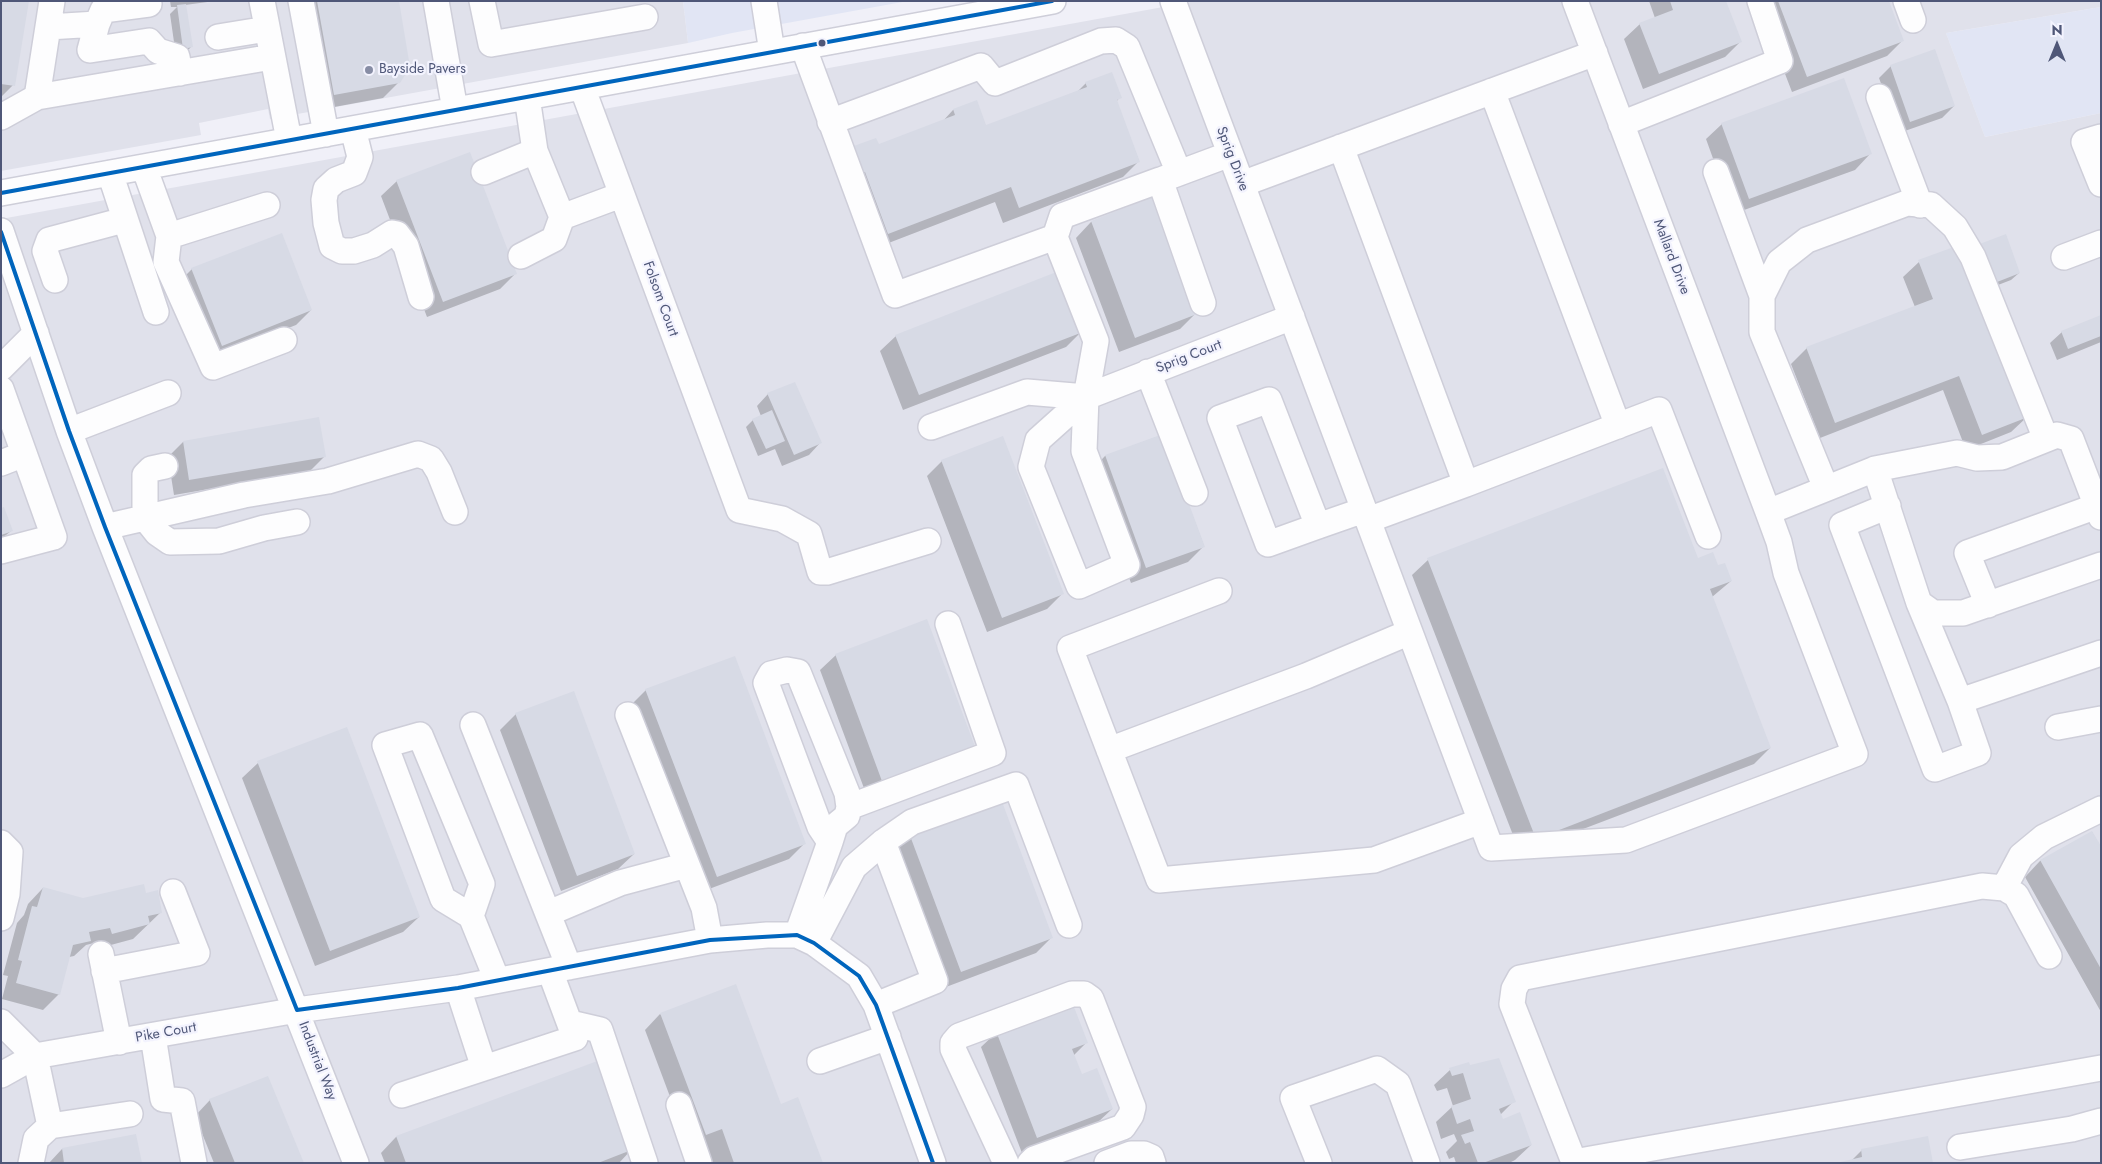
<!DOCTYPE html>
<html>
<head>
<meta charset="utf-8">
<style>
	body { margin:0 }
	#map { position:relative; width:2102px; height:1164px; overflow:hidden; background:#f0f0f8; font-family:Jost,sans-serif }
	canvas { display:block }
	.frame { position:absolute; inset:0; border:2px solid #4f5778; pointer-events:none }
	.north { position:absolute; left:2032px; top:20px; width:50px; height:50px; -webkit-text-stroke:4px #f3f3fe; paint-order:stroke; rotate:0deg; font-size:14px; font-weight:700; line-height:20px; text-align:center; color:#4f5778 }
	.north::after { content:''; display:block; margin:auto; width:18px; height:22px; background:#4f5778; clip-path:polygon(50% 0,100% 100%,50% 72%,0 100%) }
</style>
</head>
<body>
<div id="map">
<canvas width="2102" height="1164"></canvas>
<div class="frame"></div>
<div class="north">N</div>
</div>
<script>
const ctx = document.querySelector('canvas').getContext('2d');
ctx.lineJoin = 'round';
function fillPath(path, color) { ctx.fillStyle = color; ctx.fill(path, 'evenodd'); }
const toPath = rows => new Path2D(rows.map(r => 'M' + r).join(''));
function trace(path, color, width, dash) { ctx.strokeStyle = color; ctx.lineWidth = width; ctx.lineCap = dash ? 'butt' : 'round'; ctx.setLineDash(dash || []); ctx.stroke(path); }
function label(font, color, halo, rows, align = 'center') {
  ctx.font = font + ' Jost,sans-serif'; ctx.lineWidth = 4.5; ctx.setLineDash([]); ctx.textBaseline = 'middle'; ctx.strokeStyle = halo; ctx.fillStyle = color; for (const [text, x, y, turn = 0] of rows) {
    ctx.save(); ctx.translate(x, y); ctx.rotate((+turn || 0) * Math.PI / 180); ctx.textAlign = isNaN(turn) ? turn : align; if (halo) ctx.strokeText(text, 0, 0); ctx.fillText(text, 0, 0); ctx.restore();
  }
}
fillPath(toPath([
	[683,1,908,1,732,33,688,43],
	[2101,7,2101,113,1985,137,1946,33]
]), '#e1e5f4');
fillPath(toPath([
	[1,1,683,1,688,43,270,119,268,109,199,123,201,135,1,171],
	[1196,1,2101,1,2101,7,1946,33,1985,137,2101,113,2101,1163,1,1163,1,219]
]), '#e0e1eb');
fillPath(toPath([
	[1,1,13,85,1,97],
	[170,1,215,1,185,5,191,47,184,54,176,56,170,14,177,7,171,7],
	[299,1,398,1,399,82,383,98,318,110],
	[1649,1,1724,1,1740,42,1725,57,1643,89,1624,39,1640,24,1655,18],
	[1757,1,1887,1,1902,41,1887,56,1792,92],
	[1891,66,1954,106,1942,118,1899,133,1879,78],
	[1086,83,1120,97,1116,102,1139,161,1123,177,1003,223,995,202,873,249,849,186,878,146,942,122,953,110,976,102,986,127,1077,92],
	[1722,124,1870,154,1855,170,1733,214,1706,139],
	[397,181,515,274,500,289,427,317,381,196],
	[1152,199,1195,314,1180,329,1119,352,1076,238,1091,222],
	[2005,236,2019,273,2011,280,1985,290],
	[1919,262,2027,417,2011,432,1966,450,1943,390,1820,438,1791,364,1807,348,1915,307,1903,277],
	[192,269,311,310,296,325,206,360,176,285],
	[2101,316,2101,342,2057,360,2050,343,2062,332],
	[1081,332,1066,347,903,410,880,351,896,336],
	[768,394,820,443,809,455,782,466,775,449,758,456,746,427,753,420,761,416,757,406],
	[1162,435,1204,546,1188,562,1131,583,1090,472,1105,456],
	[183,442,325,456,309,472,174,495,168,457],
	[942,461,1062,594,1047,609,987,632,927,476],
	[1,507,11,531,1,539],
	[1697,559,1718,567,1731,581,1712,597,1770,748,1754,764,1520,853,1412,575,1428,560],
	[836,655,962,772,871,807,820,670],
	[646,690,805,843,789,859,701,892,630,706],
	[516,714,634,854,618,869,561,891,500,730],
	[258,763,419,917,403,932,315,966,242,778],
	[2092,832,2101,848,2101,1012,2025,877,2040,861],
	[910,834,1051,938,1036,953,946,987,894,849],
	[43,888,83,899,145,895,161,912,133,939,96,949,94,943,86,945,74,956,69,957,59,994,43,1010,2,999,8,976,3,975,17,923,24,915,28,904],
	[660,1014,781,1105,821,1163,713,1163,706,1144,690,1150,645,1030],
	[997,1032,1086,1043,1073,1056,1081,1076,1112,1109,1096,1124,1022,1153,981,1047],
	[599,1062,632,1149,619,1163,385,1163,381,1153,396,1137],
	[1469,1066,1514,1101,1500,1115,1503,1121,1531,1145,1515,1160,1509,1163,1456,1163,1454,1157,1449,1159,1446,1152,1457,1141,1454,1134,1441,1139,1436,1122,1453,1106,1447,1088,1437,1091,1434,1085,1450,1070],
	[210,1100,302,1163,214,1163,195,1116],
	[62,1149,140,1163,49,1163],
	[1862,1150,1932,1163,1852,1160]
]), '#0003');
fillPath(toPath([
	[1,1,29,1,15,86,1,84],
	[317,1,399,1,410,67,400,83,334,95],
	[1670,1,1726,1,1742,42,1659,74,1639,23,1673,10],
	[1778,1,1889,1,1904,41,1807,77],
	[186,4,193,47,183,49,177,5],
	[1935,49,1955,106,1910,122,1890,65],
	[1112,72,1122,98,1117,100,1140,162,1019,208,1011,187,888,234,865,172,861,173,851,147,876,138,879,144,955,115,953,109,977,100,986,125,1087,87,1085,82],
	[1844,78,1872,154,1749,199,1721,123],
	[470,152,517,274,443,302,396,180],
	[1153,197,1197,314,1135,338,1091,221],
	[282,233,312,310,222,346,191,268],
	[2006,234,2020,273,1992,284,1977,245],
	[1962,244,2028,417,1982,435,1959,376,1835,423,1806,347,1933,299,1918,260],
	[1059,271,1083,332,919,395,895,335],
	[2101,315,2101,336,2068,349,2061,331],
	[795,382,822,443,794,455,767,393],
	[772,410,785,441,766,449,752,419],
	[319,417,326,457,189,480,183,441],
	[1163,434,1205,547,1146,568,1105,455],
	[1003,436,1064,594,1002,618,941,460],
	[1663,468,1698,558,1713,552,1718,565,1725,563,1732,581,1710,589,1771,748,1536,839,1427,558],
	[4,507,13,531,1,535,1,508],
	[927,619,979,757,886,792,835,654],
	[735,656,806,844,717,877,645,689],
	[574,691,635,854,577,876,515,713],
	[347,727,420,917,330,951,257,761],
	[1001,799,1053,938,961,972,909,833],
	[2092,831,2101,846,2101,969,2040,860],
	[144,884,146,893,158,890,162,913,148,916,150,924,112,934,110,928,89,932,91,941,73,945,60,995,16,983,22,961,18,960,32,906,37,907,43,887,83,898],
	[736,984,781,1104,798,1097,823,1163,734,1163,722,1129,706,1135,660,1013],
	[1072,1002,1088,1043,1072,1049,1082,1074,1097,1068,1113,1109,1037,1138,996,1031],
	[1499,1058,1516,1102,1499,1109,1503,1119,1520,1112,1532,1145,1483,1163,1478,1163,1470,1142,1465,1144,1461,1135,1474,1131,1470,1119,1457,1124,1451,1106,1471,1099,1463,1073,1452,1076,1449,1068,1469,1062,1470,1065],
	[600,1060,634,1149,598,1163,406,1163,396,1136],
	[268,1076,304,1163,235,1163,209,1099],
	[136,1134,142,1163,64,1163,62,1148],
	[1928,1136,1933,1163,1836,1163,1862,1157,1861,1149]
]), '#d7dae5');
const minor = toPath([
	[52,1,37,97,272,57],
	[262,1,289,140],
	[301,1,326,134],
	[436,1,455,110],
	[482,1,491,44,645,17],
	[764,1,772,52],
	[1173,1,1491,848,1626,840,1855,754,1786,573,1779,542,1768,512,1575,1],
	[1906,1,1913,20],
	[97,24,103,10,149,4],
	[48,27,97,24,90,50,149,41,158,51,177,57,180,73],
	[218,37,267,29],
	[803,46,895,295,1055,237,1096,341,1086,397,1084,451,1127,565,1079,586,1031,467,1038,440,1086,397,1292,317],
	[582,87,739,510,782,519,809,534,820,572,827,572,928,541],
	[1492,91,1618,426],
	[1879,97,1920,205],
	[1,117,37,97],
	[830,122,981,66,995,83,1101,41,1116,40,1127,47,1179,173],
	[1621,124,1780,61,1760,1],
	[353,129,360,157,354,173,336,180,326,189,324,200,326,223,332,246,342,251,354,251,373,245,392,233,397,234,406,246,421,297],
	[2101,137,2084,142,2101,184],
	[1341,147,1466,484,1368,520],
	[535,151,562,217,621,195],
	[144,167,169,236,267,205],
	[484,172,535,151,527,97],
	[1716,172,1762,296],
	[110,173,156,312],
	[1163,179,1230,154],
	[1242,184,1595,53],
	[1,193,1053,1],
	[1,231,69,431,105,527,356,1163],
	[169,236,166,262,213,367,284,340],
	[1055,237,1062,216,1160,180,1203,303],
	[521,256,554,239,562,217],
	[2064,257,2101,243],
	[55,280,45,251,49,240,124,220],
	[1,368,36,333],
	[1148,372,1195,493],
	[1,389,54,537,1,551],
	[931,427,1027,392,1086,397],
	[69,431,168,393],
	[1,463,24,454],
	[165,466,151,469,145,475,145,518,157,533,170,542,219,541,264,528,297,522],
	[1875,469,1919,603,1933,613,1963,613,2101,565],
	[1466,484,1659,410,1708,536],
	[1826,488,1762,332,1762,296,1779,262,1807,240,1907,203,1931,205,1955,227,1973,257,2046,439],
	[1888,506,1842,525,1935,769,1978,753,1960,701,1919,603],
	[1768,512,1875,469,1957,453,1977,458,2002,457,2057,435,2071,439,2101,517],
	[1318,526,1269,400,1220,418,1268,544,1318,526,1364,510],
	[105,527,244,495,328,481,418,454,431,459,439,472,455,512],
	[1219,591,1070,648,1159,880,1374,860,1481,821],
	[1988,605,1967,553,2097,506],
	[1960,701,2101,653],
	[628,715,704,908,710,940],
	[473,725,569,967],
	[2058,727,2101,719],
	[1109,750,1306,676,1410,632],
	[849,807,993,753,948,624],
	[1,843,10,852,7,894,1,918],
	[2004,888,2021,856,2044,837,2101,809],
	[549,913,620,883,687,865],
	[471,916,482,884,420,735,385,745,443,899,471,916,497,980],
	[797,935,830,842,835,826,847,816,849,807,847,793,798,672,787,670,771,674,766,683,820,827,830,842],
	[814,943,854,867,883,842,912,822,1016,785,1069,925],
	[101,954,119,1042],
	[104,971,197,953,173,892],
	[876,1005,935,981,883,842],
	[1,1022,35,1056,297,1010,458,988,710,940,767,935,797,935,814,943,859,976,876,1005,933,1163],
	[570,1023,600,1030,645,1163],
	[153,1036,163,1099,182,1101,194,1163],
	[820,1061,888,1037],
	[484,1068,575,1038,550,971],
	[1,1075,35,1056,50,1126,36,1139,31,1163],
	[402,1095,484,1068,458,988],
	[679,1105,699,1163],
	[50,1126,130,1114],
	[1960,1147,2072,1129,2101,1121],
	[1574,1162,1512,1004,1514,989,1520,978,1982,886,2004,888,2016,895,2049,956],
	[1574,1162,2101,1068],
	[1006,1163,953,1049,953,1043,959,1036,1072,994,1084,994,1091,999,1133,1107,1131,1115,1123,1127,1034,1159,1030,1163],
	[1107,1163,1131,1154,1144,1154,1151,1157,1153,1163],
	[1319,1163,1293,1098,1377,1069,1398,1084,1427,1163]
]);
trace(minor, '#ceced9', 28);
trace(minor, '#fdfdfe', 25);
trace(toPath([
	[1,193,1052,1],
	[1,232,69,431,105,527,297,1010,458,988,710,940,797,935,814,943,859,976,876,1005,933,1163]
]), '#0065bd', 4);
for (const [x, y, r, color] of [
	[822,43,4.5,"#4f5778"],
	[369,70,5,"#878da5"]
]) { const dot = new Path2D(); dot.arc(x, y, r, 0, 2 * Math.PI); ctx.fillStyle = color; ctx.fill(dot); trace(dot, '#f3f3fe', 2); }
label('14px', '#4f5778', '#f3f3fe', [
	["Bayside Pavers",379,70]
], 'left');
label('14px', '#4f5778', '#f3f3fe', [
	["Sprig Drive",1232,159,69],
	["Mallard Drive",1671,257,69],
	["Folsom Court",660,299,70],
	["Sprig Court",1189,357,-21],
	["Pike Court",166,1033,-10],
	["Industrial Way",317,1061,69]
]);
</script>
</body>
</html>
